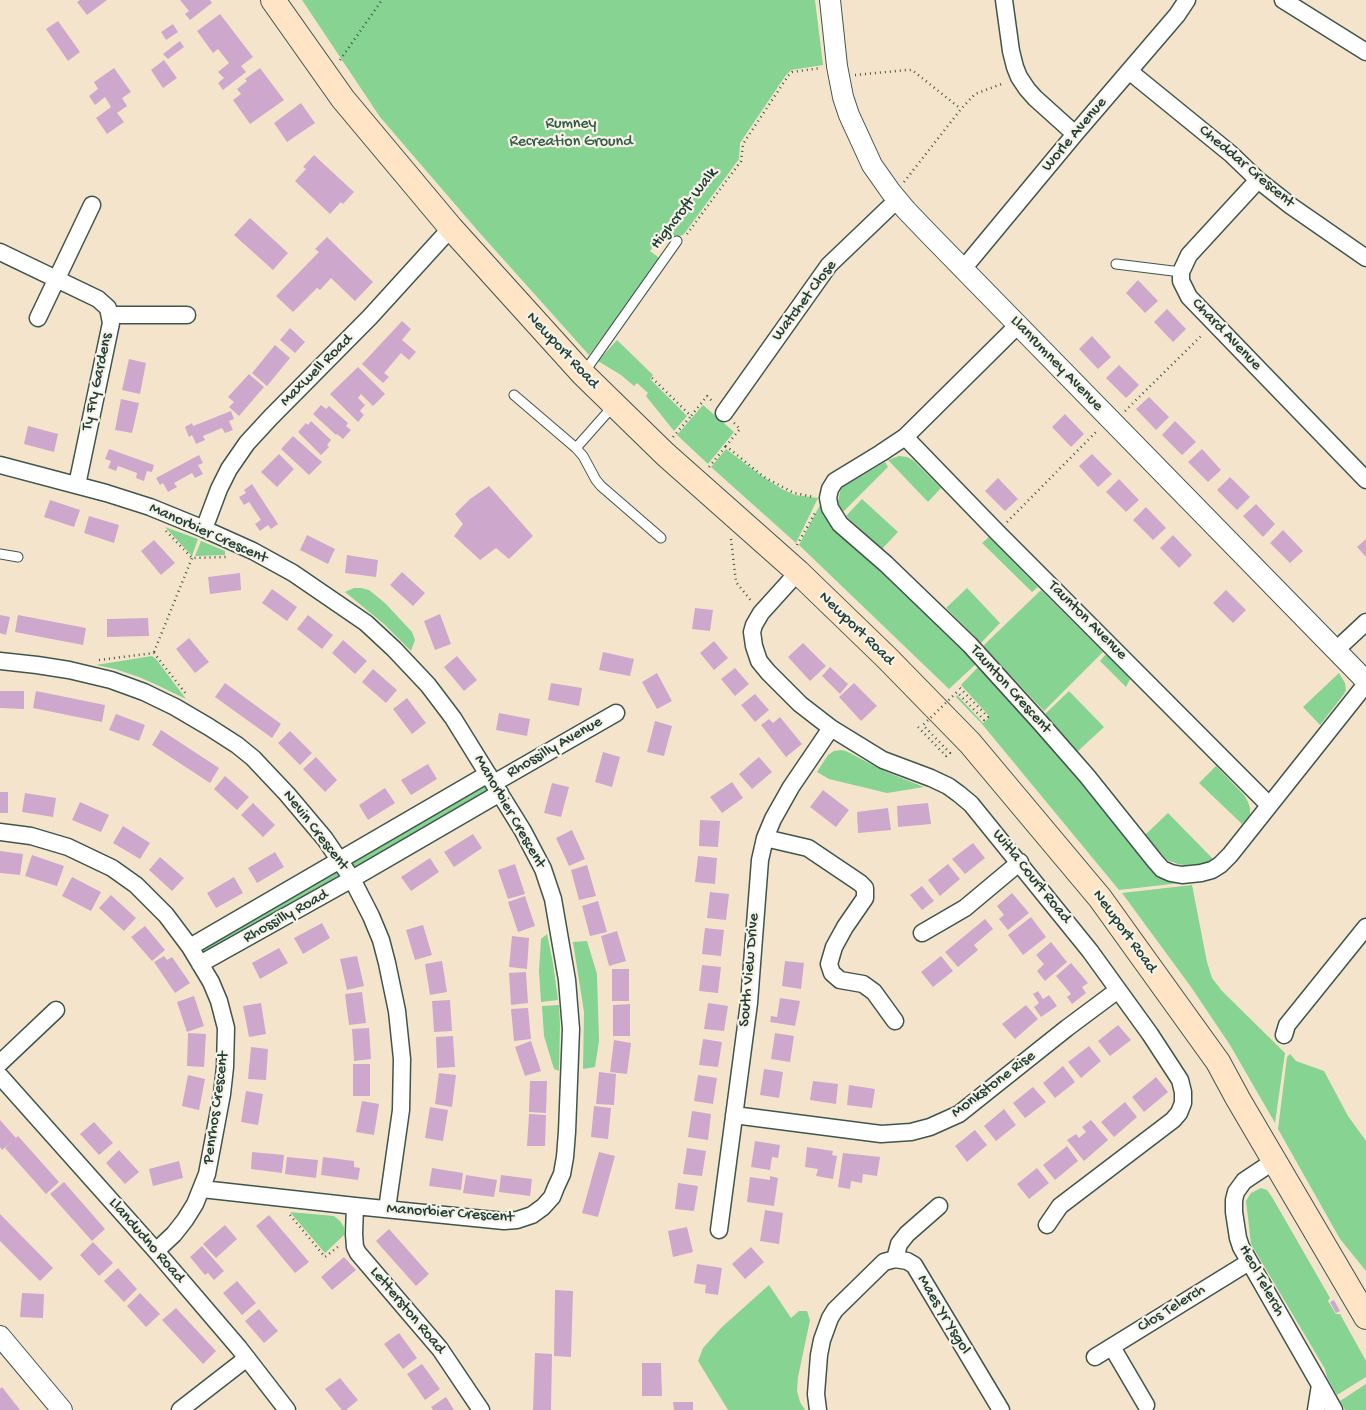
<!DOCTYPE html>
<html>
<head>
<meta charset="utf-8">
<style>
	body { margin:0 }
	canvas { display:block; background:#f5e4cc }
</style>
</head>
<body>
<canvas width="1366" height="1410"></canvas>
<script>
const ctx = document.querySelector('canvas').getContext('2d');
ctx.lineJoin = 'round';
function fillPath(path, color) { ctx.fillStyle = color; ctx.fill(path, 'evenodd'); }
const toPath = rows => new Path2D(rows.map(r => 'M' + r).join(''));
function trace(path, color, width, dash) { ctx.strokeStyle = color; ctx.lineWidth = width; ctx.lineCap = dash ? 'butt' : 'round'; ctx.setLineDash(dash || []); ctx.stroke(path); }
function label(font, color, halo, rows, align = 'center') {
  ctx.font = font + ' "Gochi Hand",sans-serif'; ctx.lineWidth = 4.5; ctx.setLineDash([]); ctx.textBaseline = 'middle'; ctx.strokeStyle = halo; ctx.fillStyle = color; for (const [text, x, y, turn = 0] of rows) {
    ctx.save(); ctx.translate(x, y); ctx.rotate((+turn || 0) * Math.PI / 180); ctx.textAlign = isNaN(turn) ? turn : align; if (halo) ctx.strokeText(text, 0, 0); ctx.fillText(text, 0, 0); ctx.restore();
  }
}
fillPath(toPath([
	[302,0,815,0,823,65,791,70,786,75,740,143,739,159,684,234,677,238,666,229,650,251,658,257,659,261,589,355,478,231,380,117],
	[617,340,653,375,650,379,687,416,674,431,646,396,648,393,637,383,634,386,621,375,598,361],
	[703,405,734,432,708,464,677,435],
	[726,449,763,477,782,489,795,495,818,498,796,543,711,467],
	[899,456,907,457,913,460,941,488,928,502,888,460],
	[885,462,888,467,843,512,839,507,838,501,841,488],
	[862,499,898,532,882,549,846,516],
	[822,501,859,547,977,663,949,689,799,545],
	[165,527,198,539,192,556],
	[989,537,1038,587,1032,592,982,543],
	[201,541,225,551,225,555,195,556],
	[354,588,361,588,369,590,385,603,412,632,415,640,411,651,384,624,345,592],
	[967,588,1000,623,981,643,946,608],
	[1041,590,1103,652,1044,711,983,646],
	[1105,655,1108,656,1130,679,1126,687,1100,661],
	[152,656,156,659,186,699,157,685,139,677,115,669,96,665],
	[980,665,1038,728,1143,856,1189,882,1119,890,982,724,956,697,957,695,983,723,990,717,961,685],
	[1339,673,1345,683,1346,690,1344,694,1320,725,1303,707],
	[1069,691,1104,727,1077,752,1046,715,1046,713],
	[841,750,846,751,884,771,924,787,887,793,829,779,817,772,828,755,834,751],
	[1216,766,1244,795,1248,802,1250,808,1250,815,1242,824,1199,783],
	[485,785,489,791,357,868,352,865,352,862],
	[1168,813,1213,859,1208,862,1199,865,1188,866,1178,864,1167,860,1145,835],
	[338,871,341,876,340,878,203,953,202,949],
	[1192,885,1207,962,1212,978,1222,991,1285,1053,1275,1123,1230,1045,1191,987,1122,893],
	[547,934,553,963,558,1000,541,1002,539,971,541,939],
	[587,941,597,974,599,1041,595,1067,583,1069,584,1012,573,942],
	[559,1005,560,1025,559,1071,554,1069,544,1036,542,1006],
	[1290,1054,1296,1061,1324,1071,1348,1116,1366,1141,1366,1271,1340,1239,1278,1129,1287,1057],
	[1261,1188,1267,1190,1272,1197,1330,1298,1328,1301,1336,1314,1340,1314,1366,1361,1366,1377,1337,1395,1327,1377,1325,1369,1251,1244,1246,1201,1251,1193],
	[290,1212,334,1216,340,1221,344,1227,344,1235,325,1253],
	[769,1285,791,1318,799,1311,807,1311,810,1320,798,1377,797,1391,800,1402,805,1410,728,1410,698,1361,703,1348,722,1327],
	[1366,1384,1366,1410,1345,1410,1340,1401]
]), '#86d392');
fillPath(toPath([
	[80,0,107,0,87,15,77,2],
	[180,0,210,0,212,3,190,20,185,14,189,11],
	[220,14,253,57,241,66,246,72,223,90,218,83,224,78,218,72,229,63,218,49,213,53,197,31],
	[58,21,80,52,68,61,46,29],
	[173,24,178,32,166,40,161,32],
	[180,41,184,47,168,59,163,54],
	[164,60,177,78,163,88,151,70],
	[114,68,131,92,122,98,127,106,117,113,124,122,107,134,96,118,111,107,105,97,95,105,89,96,98,89,94,82],
	[260,68,284,100,250,124,233,100,241,94,237,89,247,81,245,79],
	[301,103,315,123,287,142,274,123],
	[314,155,354,192,343,204,341,202,330,214,295,181,306,169,303,167],
	[250,218,288,253,273,270,234,235],
	[327,237,373,282,355,301,331,278,320,290,317,288,293,312,276,296,319,252,315,249],
	[1138,280,1158,301,1145,313,1126,293],
	[1167,309,1186,329,1173,342,1154,322],
	[402,321,411,329,402,340,416,352,409,360,401,353,384,373,389,377,383,383,362,364],
	[290,328,305,342,295,353,280,340],
	[1092,336,1111,357,1098,369,1079,349],
	[275,345,290,358,267,386,252,373],
	[129,359,146,363,140,394,122,390],
	[1119,365,1139,385,1126,398,1106,378],
	[358,367,385,394,373,406,361,394,358,398,365,405,360,411,364,415,358,422,330,394],
	[249,374,264,387,239,416,229,407,234,402,228,397],
	[1149,397,1169,417,1156,430,1136,409],
	[121,399,139,403,132,433,115,430],
	[321,405,326,409,329,406,348,423,346,426,351,430,343,439,337,434,336,435,313,414],
	[231,411,234,419,229,421,233,430,225,433,222,428,203,436,205,440,196,444,192,435,189,437,185,427,192,423,193,426],
	[1065,414,1084,434,1071,447,1052,427],
	[311,421,331,440,327,445,329,447,321,455,298,432,306,423,308,425],
	[1175,421,1196,442,1182,455,1162,435],
	[28,426,58,434,54,452,24,444],
	[293,436,322,462,309,475,281,449],
	[109,449,154,465,152,472,147,471,144,481,136,478,137,473,118,466,116,471,108,468,111,461,105,459],
	[1202,449,1221,470,1208,482,1188,462],
	[279,454,294,469,277,487,261,472],
	[1092,454,1112,474,1098,487,1079,466],
	[199,455,203,463,198,465,203,474,195,478,192,473,174,483,177,487,168,492,163,483,160,485,156,478],
	[1230,477,1250,497,1237,510,1217,490],
	[998,478,1018,499,1005,511,985,491],
	[1119,479,1139,500,1126,512,1106,492],
	[252,484,278,524,271,529,268,525,260,531,255,524,261,520,249,502,244,505,239,497,246,493,244,490],
	[489,486,533,536,509,559,496,548,480,560,454,536,463,524,455,514,470,499],
	[50,500,80,510,74,527,44,517],
	[1256,504,1275,524,1263,537,1243,516],
	[1146,507,1166,528,1153,540,1133,520],
	[89,516,119,525,114,543,84,533],
	[1283,530,1303,551,1290,563,1270,543],
	[307,535,335,549,328,564,300,550],
	[1173,535,1192,555,1179,568,1160,548],
	[1366,539,1366,557,1357,547],
	[154,540,175,563,161,575,141,551],
	[347,555,378,560,376,577,345,573],
	[402,572,425,593,413,606,390,585],
	[240,573,241,590,210,594,208,577],
	[272,589,297,607,287,621,262,603],
	[1226,590,1246,610,1233,623,1213,603],
	[695,608,713,610,710,631,692,629],
	[440,614,451,644,435,650,424,621],
	[0,615,10,617,6,635,0,633],
	[18,615,86,628,83,645,15,632],
	[308,615,333,635,322,649,297,629],
	[148,618,149,636,107,637,107,619],
	[189,638,209,662,195,673,176,649],
	[343,640,367,661,355,674,332,653],
	[714,641,728,658,714,670,700,653],
	[803,643,826,666,810,681,788,657],
	[603,652,634,659,630,676,599,670],
	[457,656,477,680,464,691,444,667],
	[830,667,848,684,840,694,822,676],
	[735,668,749,684,735,696,721,679],
	[373,669,397,690,386,703,362,682],
	[657,673,672,701,657,709,642,682],
	[225,683,281,724,272,738,215,697],
	[551,683,582,688,579,706,548,700],
	[854,683,877,706,861,721,839,697],
	[0,691,24,691,24,709,0,708],
	[36,691,105,705,102,722,33,708],
	[755,694,769,710,755,722,741,705],
	[407,698,426,723,412,734,393,709],
	[499,713,530,719,527,736,496,730],
	[116,714,145,725,139,741,109,730],
	[780,717,802,744,786,757,761,725,769,719,773,723],
	[655,721,672,726,664,756,647,752],
	[161,730,219,768,210,783,152,745],
	[290,731,312,753,300,765,278,743],
	[603,752,620,757,612,787,595,782],
	[316,757,337,780,325,792,303,769],
	[759,757,772,772,752,789,739,774],
	[428,764,437,779,411,795,401,780],
	[225,776,249,797,237,810,214,789],
	[732,782,743,798,722,813,710,797],
	[552,783,569,787,561,817,544,813],
	[385,788,395,803,368,820,359,805],
	[823,790,849,810,836,827,810,807],
	[0,792,8,792,8,813,0,813],
	[25,793,56,798,53,817,22,812],
	[80,802,109,815,101,832,72,820],
	[253,803,275,825,263,837,241,815],
	[928,803,931,824,898,827,897,806],
	[888,808,891,830,858,833,857,812],
	[700,820,720,821,718,847,699,846],
	[123,826,150,843,140,859,113,843],
	[572,830,585,859,569,866,556,838],
	[473,834,482,848,454,867,444,852],
	[973,843,985,858,965,874,952,859],
	[0,851,23,854,20,875,0,873],
	[275,852,284,867,257,883,248,868],
	[32,855,64,866,57,886,25,876],
	[698,856,717,858,715,884,695,882],
	[160,857,184,878,172,891,149,870],
	[430,858,439,872,411,891,401,877],
	[515,864,525,894,508,899,498,870],
	[948,864,960,879,940,896,928,880],
	[587,865,596,896,579,900,571,870],
	[72,877,101,892,91,911,62,896],
	[234,877,243,893,216,908,207,893],
	[922,886,934,901,922,910,910,895],
	[710,892,729,894,726,920,707,918],
	[1012,893,1029,913,1008,930,999,919,1004,915,997,906],
	[111,895,136,918,124,931,99,908],
	[525,896,535,926,518,932,508,902],
	[598,901,607,932,590,936,582,906],
	[1031,917,1046,937,1023,955,1008,935],
	[985,919,993,929,974,945,978,950,958,967,945,952],
	[322,923,330,938,303,954,294,938],
	[423,925,432,955,415,960,406,930],
	[145,926,165,950,152,961,131,937],
	[705,928,724,930,721,956,702,954],
	[617,931,626,961,609,966,601,936],
	[512,936,529,938,527,969,509,967],
	[1051,942,1067,962,1045,981,1037,971,1044,964,1036,955],
	[279,948,288,963,260,979,252,963],
	[164,956,167,960,172,957,190,983,175,993,154,962],
	[357,956,364,986,347,990,340,959],
	[941,956,953,971,933,987,921,972],
	[442,961,447,992,430,995,425,964],
	[785,961,804,963,801,989,782,986],
	[1071,963,1088,983,1082,987,1086,993,1072,1004,1067,997,1071,994,1056,976],
	[702,965,721,967,718,993,699,991],
	[612,969,629,969,629,1001,612,1001],
	[526,972,528,1003,511,1005,509,973],
	[1038,991,1043,999,1049,995,1057,1006,1041,1017,1034,1007,1039,1003,1033,994],
	[362,992,366,1023,349,1025,345,994],
	[194,996,204,1026,187,1032,177,1002],
	[780,998,800,1001,795,1026,770,1022,771,1016,777,1017],
	[450,1000,452,1031,434,1032,432,1001],
	[261,1003,266,1034,249,1037,243,1006],
	[708,1003,728,1006,724,1031,704,1029],
	[630,1004,630,1036,613,1036,613,1005],
	[1026,1005,1038,1019,1015,1039,1002,1024],
	[528,1008,531,1039,514,1041,511,1009],
	[1118,1025,1131,1040,1110,1056,1098,1041],
	[369,1028,371,1059,354,1061,352,1029],
	[188,1033,206,1034,204,1067,187,1066],
	[775,1033,794,1036,790,1062,771,1059],
	[453,1036,455,1067,437,1068,436,1037],
	[703,1039,722,1042,718,1067,699,1065],
	[614,1040,631,1043,627,1074,610,1072],
	[531,1041,541,1071,525,1076,515,1047],
	[1089,1046,1101,1061,1081,1078,1068,1062],
	[251,1047,268,1049,266,1080,248,1079],
	[353,1064,370,1064,370,1096,353,1096],
	[1063,1066,1075,1082,1055,1098,1043,1083],
	[764,1069,783,1072,779,1098,760,1095],
	[599,1072,616,1074,614,1105,596,1104],
	[439,1073,456,1075,452,1107,435,1104],
	[188,1075,205,1079,199,1110,182,1106],
	[698,1075,717,1078,713,1104,694,1101],
	[1156,1077,1168,1092,1144,1112,1132,1097],
	[530,1081,547,1081,546,1113,529,1112],
	[813,1081,838,1084,836,1104,810,1100],
	[849,1085,875,1089,872,1108,847,1105],
	[1033,1087,1046,1102,1025,1118,1013,1103],
	[246,1091,263,1094,258,1125,241,1122],
	[362,1101,379,1104,374,1135,356,1132],
	[1125,1102,1137,1117,1114,1137,1101,1122],
	[594,1106,611,1108,608,1139,591,1137],
	[430,1107,448,1110,443,1141,425,1138],
	[1004,1109,1016,1125,996,1141,984,1126],
	[692,1111,711,1114,708,1140,688,1137],
	[529,1114,546,1115,545,1146,527,1146],
	[0,1120,16,1138,2,1150,0,1147],
	[1091,1120,1108,1140,1084,1161,1067,1140,1076,1134,1079,1138,1086,1132,1082,1127],
	[94,1122,113,1143,99,1155,80,1134],
	[975,1130,987,1145,967,1162,955,1146],
	[18,1136,59,1182,46,1194,5,1148],
	[755,1141,780,1145,778,1158,772,1157,770,1170,751,1167],
	[1067,1146,1078,1161,1055,1180,1043,1165],
	[807,1147,833,1151,832,1155,837,1156,833,1179,816,1176,818,1169,805,1167],
	[687,1148,706,1151,702,1176,683,1174],
	[119,1150,139,1172,125,1184,106,1163],
	[252,1152,284,1155,282,1173,251,1169],
	[599,1152,615,1156,598,1217,582,1213],
	[843,1153,880,1157,877,1176,863,1174,862,1183,851,1181,850,1189,838,1187],
	[287,1157,318,1160,316,1178,285,1174],
	[323,1157,354,1161,354,1167,360,1168,358,1180,321,1175],
	[179,1161,183,1178,153,1186,149,1169],
	[432,1168,463,1173,461,1190,429,1186],
	[1037,1168,1049,1183,1029,1199,1017,1184],
	[466,1175,497,1180,494,1197,463,1193],
	[501,1175,532,1179,530,1196,499,1192],
	[770,1176,778,1178,774,1206,747,1202,750,1177,770,1180],
	[64,1182,105,1229,92,1241,50,1194],
	[678,1183,698,1186,694,1211,675,1209],
	[765,1210,783,1213,779,1244,760,1241],
	[0,1214,53,1268,40,1281,0,1241],
	[269,1215,309,1262,295,1273,256,1226],
	[225,1225,237,1239,216,1258,203,1244],
	[687,1227,693,1252,673,1257,668,1231],
	[389,1229,429,1274,416,1286,376,1241],
	[93,1242,113,1263,99,1276,80,1255],
	[202,1246,224,1271,214,1280,208,1273,205,1275,190,1257],
	[751,1247,764,1262,745,1279,732,1264],
	[344,1257,356,1270,332,1290,321,1277],
	[697,1264,722,1268,718,1295,705,1293,706,1285,694,1283],
	[118,1268,137,1289,124,1302,104,1281],
	[237,1281,256,1303,242,1315,223,1293],
	[555,1290,573,1291,571,1357,554,1356],
	[22,1293,44,1294,43,1318,20,1317],
	[140,1293,160,1314,146,1327,127,1306],
	[1334,1300,1340,1311,1336,1313,1330,1302],
	[176,1308,216,1351,203,1364,162,1320],
	[259,1309,278,1331,264,1343,245,1321],
	[399,1333,417,1358,403,1369,384,1344],
	[535,1353,552,1354,551,1410,533,1410],
	[642,1363,661,1363,662,1396,642,1396],
	[422,1364,440,1389,425,1400,407,1374],
	[340,1378,358,1400,346,1410,342,1410,325,1389],
	[2,1387,13,1401,20,1410,0,1410,0,1389],
	[446,1397,454,1410,433,1410,431,1407],
	[673,1402,693,1402,693,1410,674,1410]
]), '#cea8cc');
const service = toPath([
	[1116,264,1181,272],
	[583,374,677,241],
	[514,395,576,448,583,456,596,480,601,486,661,538],
	[576,448,614,405],
	[0,554,18,557]
]);
const minor = toPath([
	[1004,0,1011,51,1015,67,1019,77,1027,89,1035,98,1075,134],
	[1283,0,1366,52],
	[1129,71,1231,154,1258,180,1291,206,1366,258],
	[1258,180,1189,255,1181,272,1181,281,1189,297,1366,480],
	[0,252,98,299,108,308,111,323,77,485],
	[963,269,1075,134,1177,15,1187,0],
	[110,315,187,315],
	[38,318,92,205],
	[1018,325,905,437,881,453,835,481,830,489,828,498,830,508,840,524,886,564,970,645,1038,720,1087,776,1155,861,1162,869,1171,873,1182,875,1201,873,1212,870,1220,865,1230,855,1366,684],
	[724,413,829,265,897,200],
	[905,437,997,532,1269,805],
	[0,465,106,493,150,507,204,529,253,551,293,573,366,623,394,649,428,685,453,718,523,831,543,869,553,899,567,980,571,1029,567,1132,565,1157,562,1174,556,1187,552,1197,543,1207,532,1215,517,1220,504,1221,355,1206,202,1189],
	[204,529,219,489,229,469,247,443,271,417,370,317,451,228],
	[798,572,761,613,754,625,752,632,754,646,759,661,768,672,800,704,831,728,883,760,931,778,948,786,959,794,971,804,1090,951,1150,1034,1180,1080,1183,1092,1183,1103,1179,1113,1173,1120,1060,1206,1047,1225],
	[1336,650,1366,622],
	[0,661,37,665,69,670,111,680,144,692,175,707,209,727,237,745,253,758,287,794,325,839,352,879,371,916,381,940,387,963,397,1011,402,1059,401,1110,387,1209],
	[494,783,616,713],
	[0,832,31,836,68,847,112,868,136,885,166,915,190,947,211,982,219,1001,226,1028,225,1067,222,1094,207,1174,195,1204,185,1220,174,1234,156,1251],
	[765,838,808,848,860,883,865,888,865,898,845,927,834,947,829,964,832,973,840,980,863,984,874,992,895,1021],
	[922,933,965,908,1020,862],
	[190,947,488,774],
	[200,964,352,879,500,793],
	[1284,1035,1287,1025,1366,927],
	[0,1063,56,1010],
	[0,1076,156,1251,239,1348,287,1410],
	[734,1115,881,1134,911,1132,930,1127,959,1114,1067,1028,1118,990],
	[1274,1161,1244,1181,1236,1192,1234,1200,1234,1212,1238,1238,1241,1247,1320,1385,1316,1410],
	[355,1206,354,1234,355,1247,358,1253,440,1349,481,1410],
	[719,1230,749,1003,760,860,765,838,773,819,791,787,831,728],
	[895,1259,899,1244,907,1234,939,1206],
	[1112,1347,1146,1405],
	[1095,1357,1249,1262],
	[1320,1385,1334,1410],
	[180,1410,247,1358],
	[818,1410,816,1394,819,1355,822,1340,830,1318,835,1310,884,1262,895,1259,907,1261,914,1265,1001,1410]
]);
const tertiary = toPath([
	[830,0,837,66,843,97,849,115,872,165,891,192,906,210,931,236,1366,681],
	[0,1336,62,1410]
]);
const secondary = toPath([
	[273,0,343,99,451,228,583,374,665,454,798,572,887,658,970,743,1100,898,1218,1062,1238,1099,1366,1317]
]);
trace(service, '#3f564b', 11);
trace(minor, '#3f564b', 19);
trace(tertiary, '#3f564b', 22);
trace(secondary, '#3f564b', 26);
trace(toPath([
	[340,60,382,0],
	[855,75,907,70,912,70,961,109],
	[904,182,961,109,975,94,1004,83],
	[687,234,741,161,743,144,788,76,792,72,821,68],
	[652,378,691,416,707,396,714,403],
	[1125,411,1203,334],
	[734,423,740,429,726,446,764,477,794,493,814,497],
	[673,437,691,416],
	[709,467,726,446],
	[1007,522,1098,430],
	[166,531,192,558,226,557],
	[731,539,736,582,752,602],
	[797,545,815,513],
	[154,652,192,558],
	[99,660,154,653,186,694],
	[290,1215,325,1257,339,1246]
]), '#3f564b', 2.5, [1, 4]);
trace(service, '#fff', 9);
trace(minor, '#fff', 16);
trace(tertiary, '#fff', 20);
trace(secondary, '#ffe4c6', 24);
trace(toPath([
	[918,727,946,756,950,753,923,725,957,692,984,720,988,717,959,687]
]), '#3f564b', 2.5, [1, 4]);
label('16px', '#345b47', '#f7f3e8', [
	["Rumney",571,125],
	["Recreation Ground",571,143]
]);
label('16px', '#1f3d34', '#f7f3e8', [
	["Worle Avenue",1075,135,-50],
	["Cheddar Crescent",1246,167,40],
	["Highcroft Walk",685,209,-52],
	["Watchet Close",805,301,-53],
	["Chard Avenue",1226,335,46],
	["Newport Road",562,351,47],
	["Llanrumney Avenue",1056,364,46],
	["Maxwell Road",317,371,-45],
	["Ty Fry Gardens",98,382,-78],
	["Manorbier Crescent",208,534,24],
	["Taunton Avenue",1087,621,45],
	["Newport Road",856,629,44],
	["Taunton Crescent",1010,690,48],
	["Rhossilly Avenue",555,748,-30],
	["Manorbier Crescent",509,812,60],
	["Nevin Crescent",315,831,52],
	["Witla Court Road",1031,877,51],
	["Rhossilly Road",286,917,-29],
	["Newport Road",1124,932,54],
	["South View Drive",750,970,-85],
	["Monkstone Rise",994,1085,-37],
	["Penrhos Crescent",217,1108,-82],
	["Manorbier Crescent",450,1214,4],
	["Llandudno Road",146,1241,49],
	["Heol Telerch",1261,1281,61],
	["Clos Telerch",1172,1309,-32],
	["Letterston Road",407,1311,50],
	["Maes Yr Ysgol",943,1315,59]
]);
</script>
</body>
</html>
